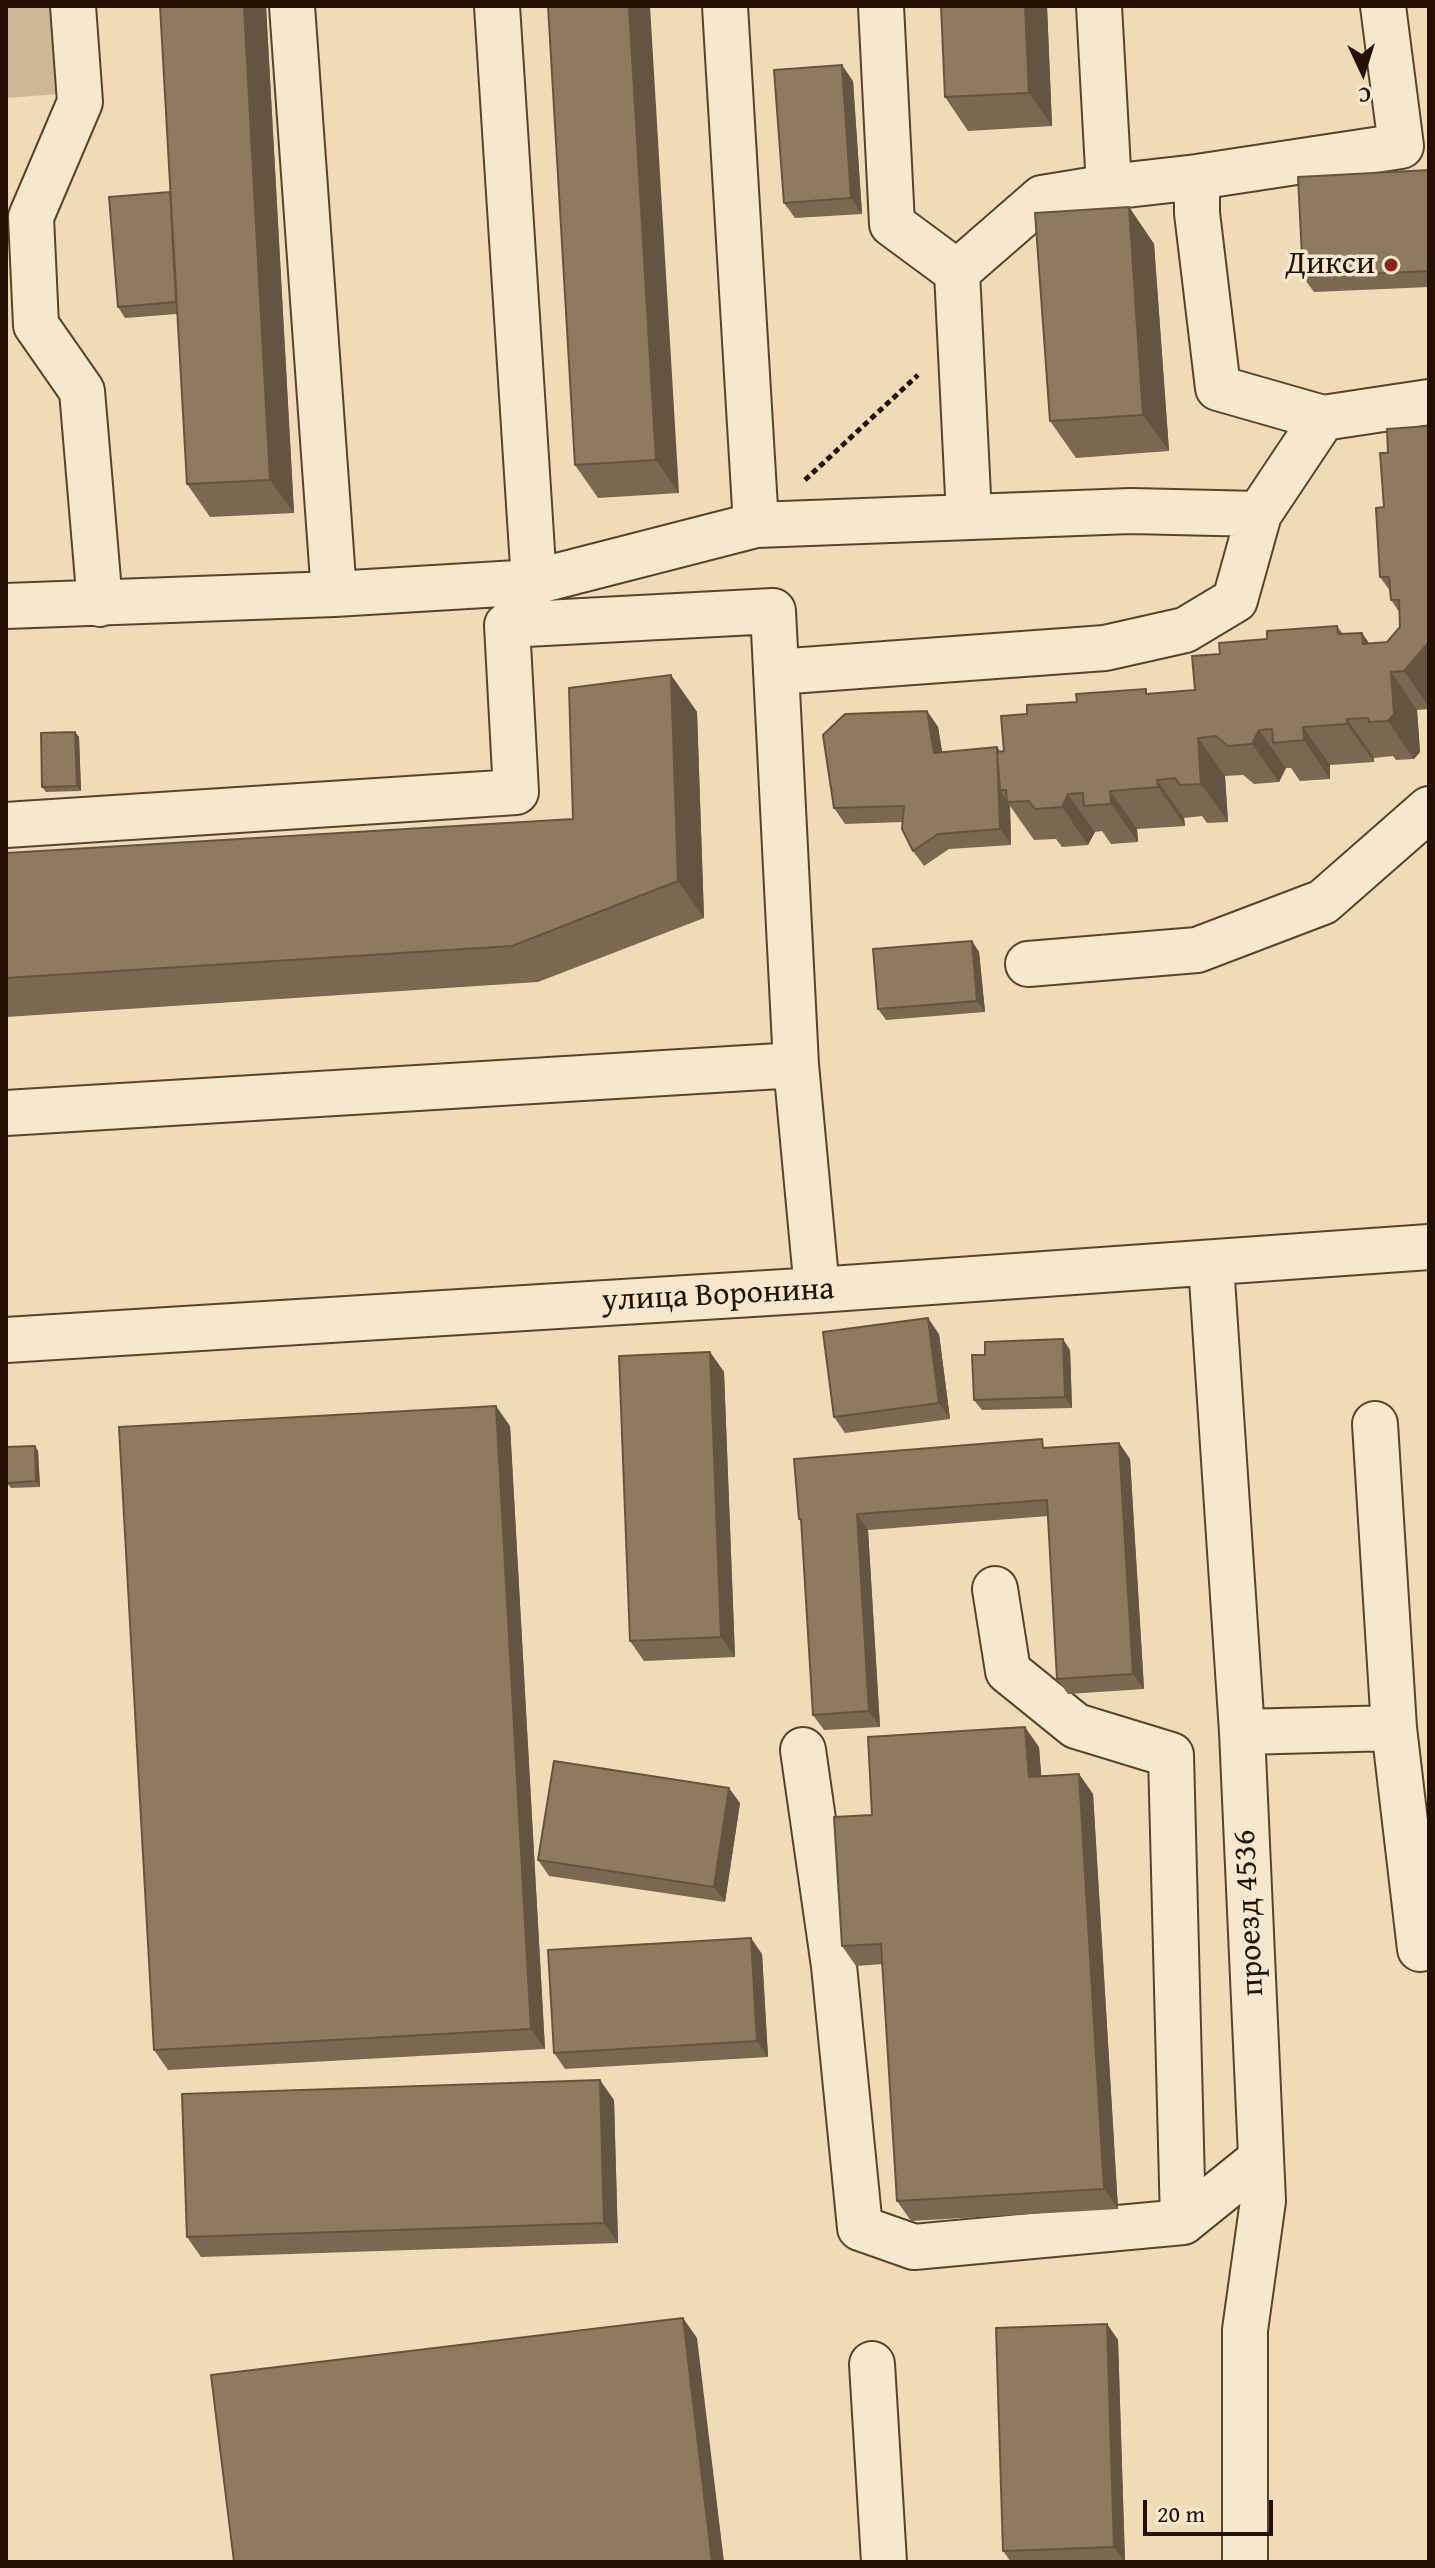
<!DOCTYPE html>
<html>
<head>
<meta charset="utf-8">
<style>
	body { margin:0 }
	#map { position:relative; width:1435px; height:2568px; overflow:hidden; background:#efdbb5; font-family:"Gentium Book Plus",serif }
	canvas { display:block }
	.frame { position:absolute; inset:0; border:8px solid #251101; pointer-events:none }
	.north { position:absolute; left:1323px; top:32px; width:80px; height:80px; -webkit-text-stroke:6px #f5e8cf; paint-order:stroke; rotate:176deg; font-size:22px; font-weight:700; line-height:32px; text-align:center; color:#251101 }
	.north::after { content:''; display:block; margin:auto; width:28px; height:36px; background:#251101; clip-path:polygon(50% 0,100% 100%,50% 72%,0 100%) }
	.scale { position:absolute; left:1143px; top:2500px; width:130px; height:36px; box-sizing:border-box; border:4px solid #251101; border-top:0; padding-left:10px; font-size:24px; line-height:28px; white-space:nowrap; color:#251101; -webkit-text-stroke:6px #f5e8cf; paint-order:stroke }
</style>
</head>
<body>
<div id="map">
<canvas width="1435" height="2568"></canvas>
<div class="frame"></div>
<div class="north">С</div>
<div class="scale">20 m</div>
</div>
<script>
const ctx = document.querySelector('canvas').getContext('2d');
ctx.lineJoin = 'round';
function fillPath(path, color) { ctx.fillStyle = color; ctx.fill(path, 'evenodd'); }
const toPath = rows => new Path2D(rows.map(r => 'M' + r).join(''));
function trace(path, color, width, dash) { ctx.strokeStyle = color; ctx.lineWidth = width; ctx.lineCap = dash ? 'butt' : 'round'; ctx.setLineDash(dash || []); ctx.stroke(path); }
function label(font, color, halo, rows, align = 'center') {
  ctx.font = font + ' "Gentium Book Plus",serif'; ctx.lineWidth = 7; ctx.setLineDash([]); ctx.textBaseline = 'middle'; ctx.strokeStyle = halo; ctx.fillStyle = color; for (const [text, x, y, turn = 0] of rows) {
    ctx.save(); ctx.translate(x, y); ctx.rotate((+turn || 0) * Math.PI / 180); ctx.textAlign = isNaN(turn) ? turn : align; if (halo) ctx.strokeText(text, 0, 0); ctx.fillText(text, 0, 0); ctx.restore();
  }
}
fillPath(toPath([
	[6,6,52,6,59,94,6,98]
]), '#cdb996');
const minor = toPath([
	[73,6,80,102,31,217,36,325,82,391,100,604],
	[292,6,334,594],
	[497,6,534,582],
	[725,6,756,525],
	[881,6,892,224,957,272,969,516],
	[1099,6,1109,187],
	[957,272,1042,198,1109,187,1197,177],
	[1323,418,1218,388,1197,213,1197,177,1401,146,1383,6],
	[6,606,334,594,534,582,756,525,1131,511,1259,514,1323,418,1429,402],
	[776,672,1105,648,1185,630,1235,600,1259,514],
	[6,825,516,792,507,625,773,611,796,1065],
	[1028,964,1197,950,1323,902,1429,809],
	[6,1113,796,1065,817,1290],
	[1211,1264,1242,1732,1263,2201,1245,2330,1245,2562],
	[6,1340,817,1290,1429,1247],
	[1375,1424,1394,1728],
	[995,1589,1008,1671,1076,1726,1171,1755,1183,2222],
	[1242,1732,1394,1728,1420,1949],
	[803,1750,834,1966,860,2228,914,2247,1183,2222,1261,2159],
	[872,2364,884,2562]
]);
trace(minor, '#58442e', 48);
trace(toPath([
	[805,480,918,375]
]), '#251101', 5, [6, 4]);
trace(minor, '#f5e8cf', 44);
fillPath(toPath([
	[160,6,266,6,294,513,210,517,187,484,177,314,125,318,118,307,170,192],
	[548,6,679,493,598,498,575,465],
	[941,6,1047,6,1052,126,968,131,945,97],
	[853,81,862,214,795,218,784,203],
	[1429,170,1429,287,1314,292,1303,277],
	[1129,207,1154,244,1169,451,1076,458,1050,421],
	[1429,426,1429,709,1417,710,1420,752,1414,759,1396,760,1393,756,1374,758,1374,762,1330,765,1330,779,1300,781,1291,768,1286,768,1279,782,1254,784,1243,775,1225,776,1228,822,1207,823,1202,816,1184,818,1185,826,1137,829,1138,842,1111,844,1102,831,1095,832,1088,845,1062,847,1056,839,1034,840,1010,806,1011,845,949,849,924,866,913,851,903,822,845,824,834,808,927,711,938,727,942,752,1004,751,1027,714,1077,702,1149,694,1195,690,1220,654,1267,639,1337,626,1343,634,1370,644,1387,642,1400,627,1400,613,1391,600,1390,591,1380,577,1388,453],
	[671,675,697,712,704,918,538,982,6,1017,6,853,573,819],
	[75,732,79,737,81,791,46,792,42,787],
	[972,941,979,952,985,1012,886,1020,878,1009],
	[939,1334,950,1419,845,1433,834,1417],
	[1070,1350,1072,1408,982,1410,974,1400,985,1355],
	[710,1352,724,1372,735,1657,644,1661,630,1641],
	[510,1426,545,2049,168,2070,154,2050],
	[1119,1443,1130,1459,1144,1689,1068,1694,1057,1679,1048,1516,868,1530,880,1727,824,1730,813,1715,802,1523,799,1519,1047,1448],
	[35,1446,38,1451,40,1487,11,1488,7,1483],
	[1039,1747,1041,1776,1079,1774,1093,1794,1118,2209,911,2221,897,2201,883,1964,856,1966,842,1946,872,1815],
	[740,1803,725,1902,549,1876,538,1860],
	[762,1954,768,2057,565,2069,554,2053],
	[614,2100,618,2243,201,2257,187,2237],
	[1107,2324,1118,2340,1125,2562,1011,2562,1003,2551]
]), '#7a6952');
fillPath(toPath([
	[244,6,266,6,294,513,270,480],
	[629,6,650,6,679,493,656,460],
	[1025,6,1047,6,1052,126,1029,93],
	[842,65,853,81,862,214,851,198],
	[1129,207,1154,244,1169,451,1143,415],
	[1362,633,1389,671,1363,644],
	[1429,642,1429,707,1404,671],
	[1391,672,1417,710,1420,752,1414,759,1388,721],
	[671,675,697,712,704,918,678,881],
	[927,711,938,727,945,769,934,753],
	[1347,719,1374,758,1374,762,1347,724],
	[1303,727,1330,765,1330,779,1304,740],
	[1259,730,1286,768,1279,782,1252,744],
	[75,732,79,737,81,791,77,786],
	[1198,738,1225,776,1228,822,1201,784],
	[997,747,1008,762,1006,790,1000,790,1010,806,1011,845,1000,829],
	[1157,780,1184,818,1185,826,1158,787],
	[1110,791,1137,829,1138,842,1111,804],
	[1068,794,1095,832,1088,845,1062,807],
	[972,941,979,952,985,1012,977,1001],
	[928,1318,939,1334,950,1419,939,1403],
	[1063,1339,1070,1350,1072,1408,1065,1397],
	[710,1352,724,1372,735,1657,721,1637],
	[496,1406,510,1426,545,2049,531,2029],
	[1119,1443,1130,1459,1144,1689,1133,1674],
	[35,1446,38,1451,40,1487,36,1481],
	[857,1514,868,1530,880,1727,869,1711],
	[1025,1727,1039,1747,1043,1797,1029,1777],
	[1079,1774,1093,1794,1118,2209,1104,2189],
	[729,1788,740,1803,725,1902,714,1887],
	[751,1938,762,1954,768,2057,757,2041],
	[600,2080,614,2100,618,2243,604,2223],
	[683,2318,697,2338,724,2562,712,2562],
	[1107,2324,1118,2340,1125,2562,1114,2547]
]), '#635542');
const building = toPath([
	[160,6,244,6,270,480,187,484,160,6],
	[548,6,629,6,656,460,575,465,548,6],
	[941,6,1025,6,1029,93,945,97,941,6],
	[842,65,851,198,784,203,774,70,842,65],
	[1429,170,1429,271,1303,277,1298,177,1429,170],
	[170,192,176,302,118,307,109,197,170,192],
	[1129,207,1143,415,1050,421,1035,213,1129,207],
	[1429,426,1429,642,1404,671,1391,672,1394,714,1388,721,1369,722,1368,718,1347,719,1347,724,1303,727,1304,740,1273,743,1272,729,1259,730,1252,744,1228,746,1216,736,1198,738,1201,784,1180,785,1175,778,1157,780,1158,787,1110,791,1111,804,1084,806,1083,793,1068,794,1062,807,1035,809,1029,801,1007,802,1006,790,1000,790,997,752,1004,751,1001,716,1027,714,1027,705,1077,702,1076,694,1146,689,1146,694,1195,690,1192,656,1220,654,1219,643,1267,639,1267,631,1337,626,1338,634,1362,633,1363,644,1387,642,1400,627,1399,600,1391,600,1389,577,1380,577,1376,508,1384,507,1380,453,1388,453,1387,429,1429,426],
	[671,675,678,881,512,946,6,978,6,853,573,819,569,688,671,675],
	[927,711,934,753,997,747,1000,829,938,834,913,851,902,829,904,806,834,808,823,735,845,714,927,711],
	[75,732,77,786,42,787,41,733,75,732],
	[972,941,977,1001,878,1009,873,949,972,941],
	[928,1318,939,1403,834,1417,823,1332,928,1318],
	[1063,1339,1065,1397,974,1400,972,1355,985,1355,985,1342,1063,1339],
	[710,1352,721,1637,630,1641,619,1356,710,1352],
	[496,1406,531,2029,154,2050,119,1427,496,1406],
	[1042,1439,1043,1448,1119,1443,1133,1674,1057,1679,1047,1500,857,1514,869,1711,813,1715,801,1519,799,1519,794,1459,1042,1439],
	[35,1446,36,1481,7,1483,6,1447,35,1446],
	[1025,1727,1029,1777,1079,1774,1104,2189,897,2201,881,1944,842,1946,834,1817,872,1815,868,1737,1025,1727],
	[554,1761,729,1788,714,1887,538,1860,554,1761],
	[751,1938,757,2041,554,2053,548,1950,751,1938],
	[600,2080,604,2223,187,2237,182,2094,600,2080],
	[683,2318,712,2562,234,2562,211,2375,683,2318],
	[1107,2324,1114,2547,1003,2551,996,2328,1107,2324]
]);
fillPath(building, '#8e7a5f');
trace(building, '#635542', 2);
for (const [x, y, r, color] of [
	[1391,265,8,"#8f2418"]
]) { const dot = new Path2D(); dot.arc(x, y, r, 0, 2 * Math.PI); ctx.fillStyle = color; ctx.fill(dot); trace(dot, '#f5e8cf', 3); }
label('32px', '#251101', '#f5e8cf', [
	["Дикси",1375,265]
], 'right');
label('32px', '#251101', '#f5e8cf', [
	["улица Воронина",718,1296,-3],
	["проезд 4536",1250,1913,-93]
]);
</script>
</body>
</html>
